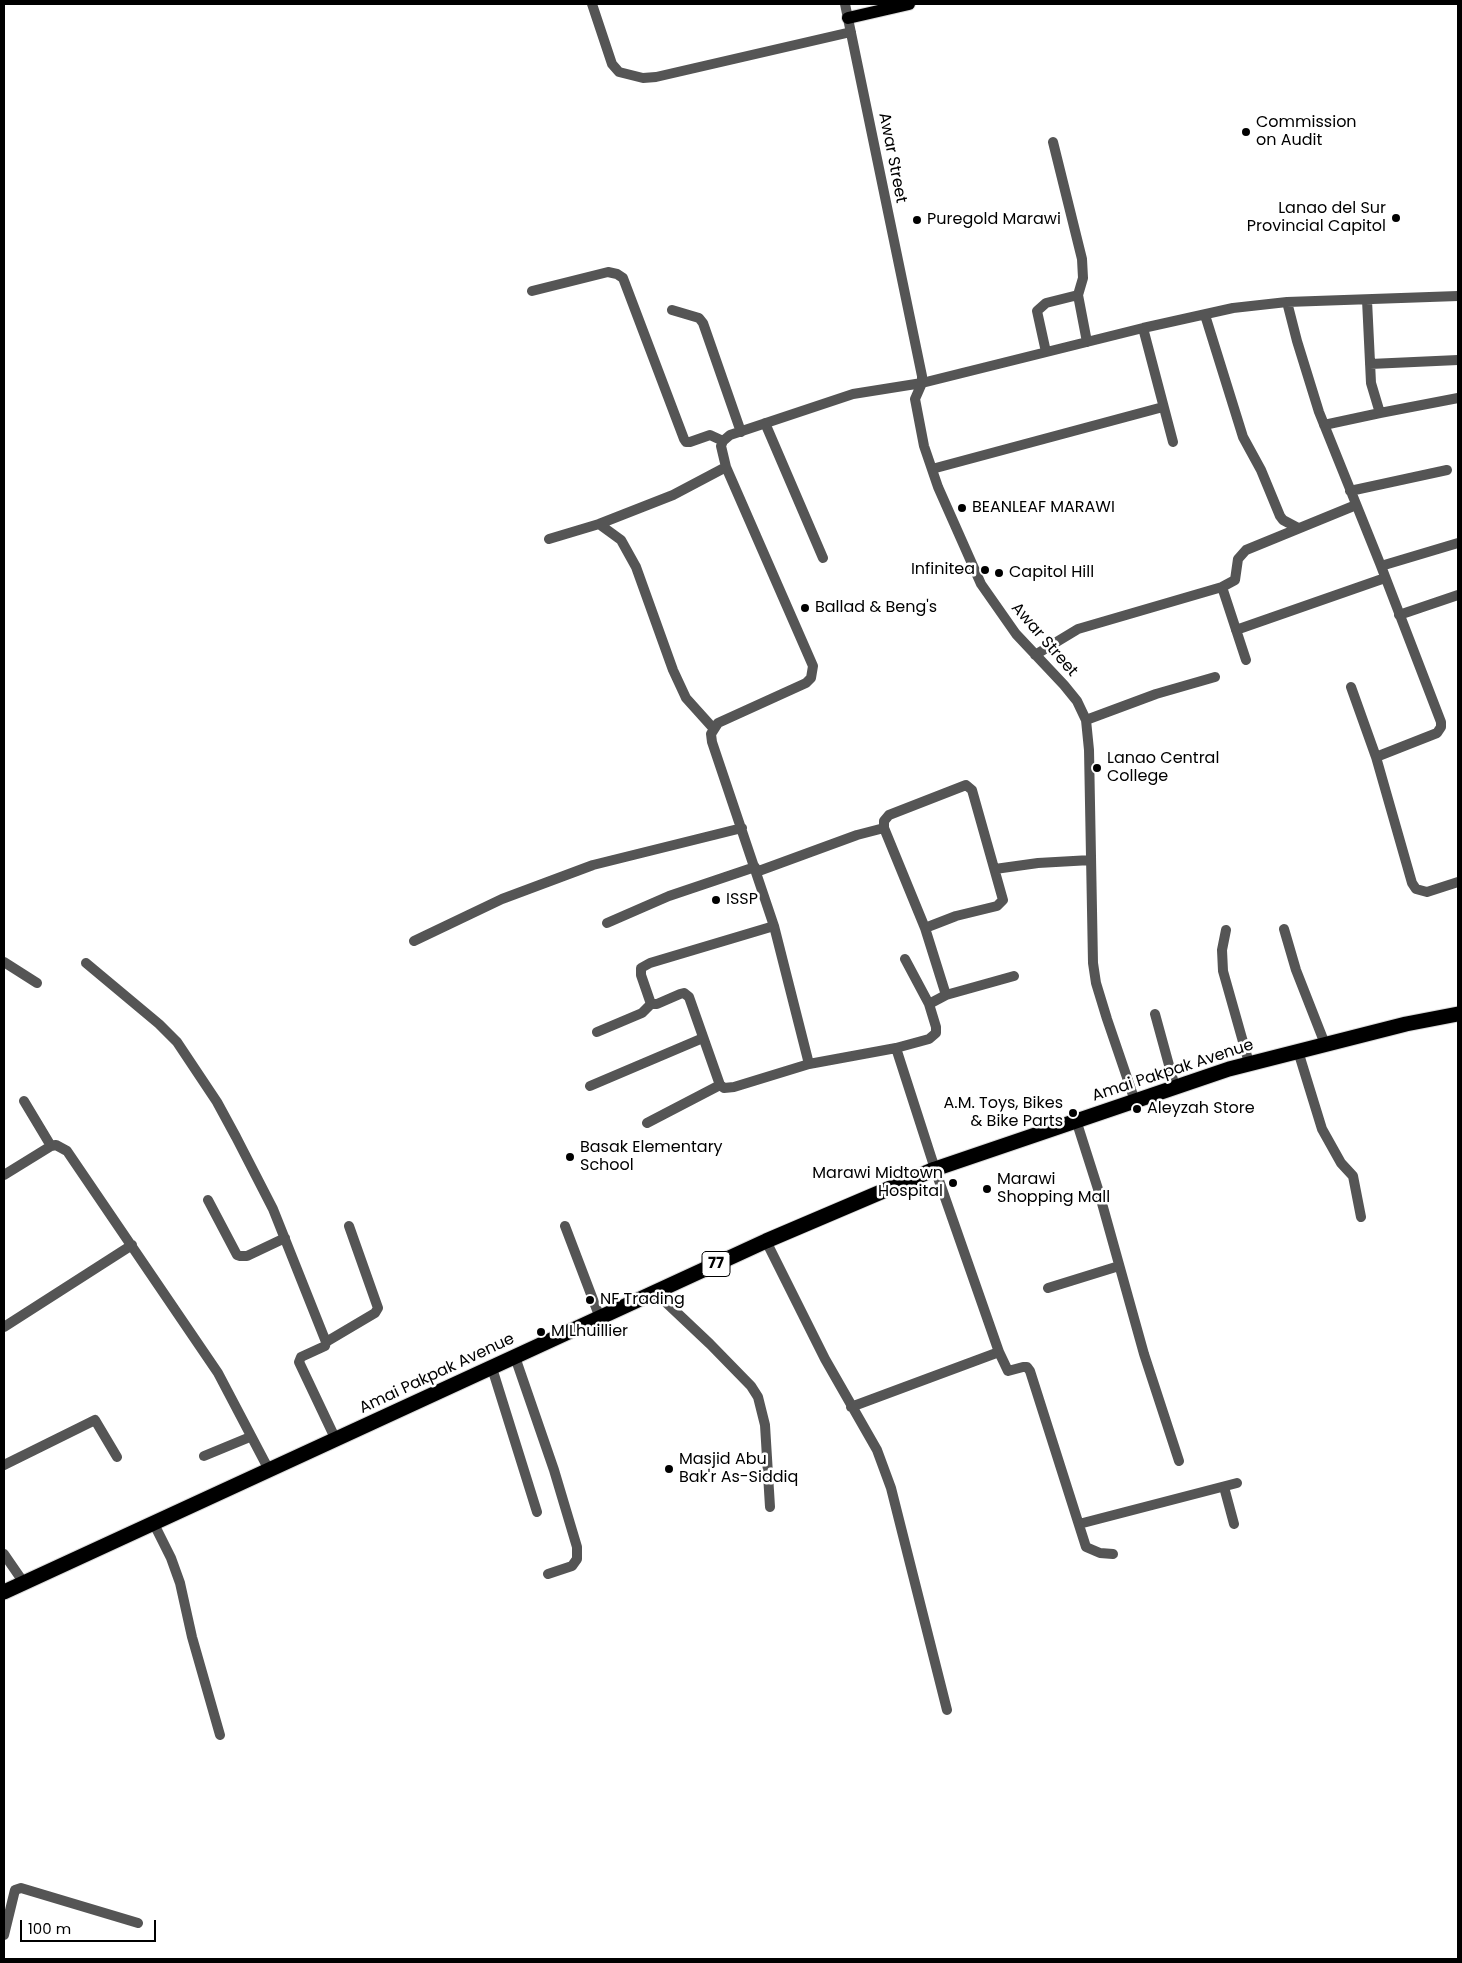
<!DOCTYPE html>
<html>
<head>
<meta charset="utf-8">
<style>
	body { margin:0 }
	#map { position:relative; width:1462px; height:1963px; overflow:hidden; background:#fff; font-family:Poppins,sans-serif }
	canvas { display:block }
	.frame { position:absolute; inset:0; border:5px solid #000; pointer-events:none }
	.scale { position:absolute; left:20px; top:1920px; width:136px; height:22px; box-sizing:border-box; border:2px solid #000; border-top:0; padding-left:6px; font-size:15px; line-height:18px; white-space:nowrap; color:#000; -webkit-text-stroke:4px #fff; paint-order:stroke }
</style>
</head>
<body>
<div id="map">
<canvas width="1462" height="1963"></canvas>
<div class="frame"></div>
<div class="scale">100 m</div>
</div>
<script>
const ctx = document.querySelector('canvas').getContext('2d');
ctx.lineJoin = 'round';
const toPath = rows => new Path2D(rows.map(r => 'M' + r).join(''));
function trace(path, color, width, dash) { ctx.strokeStyle = color; ctx.lineWidth = width; ctx.lineCap = dash ? 'butt' : 'round'; ctx.setLineDash(dash || []); ctx.stroke(path); }
function label(font, color, halo, rows, align = 'center') {
  ctx.font = font + ' Poppins,sans-serif'; ctx.lineWidth = 5; ctx.setLineDash([]); ctx.textBaseline = 'middle'; ctx.strokeStyle = halo; ctx.fillStyle = color; for (const [text, x, y, turn = 0] of rows) {
    ctx.save(); ctx.translate(x, y); ctx.rotate((+turn || 0) * Math.PI / 180); ctx.textAlign = isNaN(turn) ? turn : align; if (halo) ctx.strokeText(text, 0, 0); ctx.fillText(text, 0, 0); ctx.restore();
  }
}
const major = toPath([
	[848,18,909,4]
]);
const highway = toPath([
	[4,1592,766,1241,935,1169,1229,1069,1406,1024,1458,1014]
]);
trace(major, '#dbdbdb', 14);
trace(highway, '#dbdbdb', 17);
trace(toPath([
	[592,4,612,64,619,72,643,78,656,77,851,32],
	[845,4,922,376,922,383,915,399,924,446,938,487,981,584,1016,634,1064,685,1077,701,1086,720,1089,750,1093,963,1096,983,1107,1019,1135,1101],
	[1053,142,1082,259,1083,278,1078,295,1087,342],
	[532,291,608,272,617,274,623,278,684,439,686,442,690,442,710,435,723,441],
	[1367,300,1371,383,1380,413,1458,398],
	[1287,302,1297,341,1319,412,1381,566,1458,543],
	[672,310,699,318,703,323,741,432],
	[1205,315,1243,437,1261,470,1280,516,1283,520,1298,528],
	[1143,328,1173,442],
	[1046,352,1037,311,1046,303,1078,295],
	[1370,364,1458,360],
	[765,423,823,558],
	[1324,425,1380,413],
	[932,469,1163,407],
	[1350,491,1447,470],
	[599,524,621,540,636,567,673,670,686,698,713,728],
	[549,539,599,524,673,495,726,467],
	[1222,587,1235,580,1238,559,1246,550,1356,505],
	[1399,615,1458,595],
	[1236,630,1385,578],
	[1035,655,1078,629,1222,587,1246,660],
	[1351,687,1376,757,1412,883,1416,889,1427,892,1458,882],
	[1086,720,1156,694,1215,677],
	[1376,757,1437,733,1441,727,1441,722,1381,566],
	[995,869,1038,863,1091,860],
	[756,872,857,835,884,828],
	[607,923,669,896,755,867],
	[774,926,650,963,641,968,641,975,651,1004,657,1004,680,994,684,993,689,997,720,1085,724,1088,734,1087,809,1064],
	[925,928,956,916,997,906,1003,900,972,790,966,785,889,815,884,821,884,828,925,928,946,995,929,1004],
	[1284,929,1296,970,1325,1044],
	[1226,930,1222,950,1223,971,1249,1063],
	[414,941,502,899,593,865,742,828],
	[4,962,37,983],
	[86,963,159,1024,177,1042,217,1102,236,1137,273,1209,326,1342,325,1346,301,1357,299,1362,336,1440],
	[946,995,1014,976],
	[1155,1014,1175,1087],
	[597,1032,642,1013,651,1004],
	[896,1048,929,1039,936,1033,936,1027,929,1004,905,959],
	[1298,1051,1322,1129,1341,1163,1353,1176,1361,1217],
	[590,1086,703,1038],
	[24,1101,51,1146],
	[1076,1120,1098,1189,1144,1354,1179,1461],
	[647,1123,720,1085],
	[4,1175,51,1146,56,1145,67,1151,218,1373,269,1470],
	[208,1200,237,1255,240,1256,247,1256,285,1238],
	[565,1226,600,1318],
	[766,1241,825,1359,877,1450,891,1488,947,1710],
	[1048,1288,1119,1266],
	[655,1292,710,1344,751,1386,758,1397,765,1425,770,1507],
	[4,1327,132,1245],
	[326,1342,375,1313,378,1308,349,1226],
	[999,1352,1008,1371,1023,1367,1027,1367,1030,1371,1086,1547,1100,1553,1113,1554],
	[515,1357,554,1470,577,1547,577,1559,572,1566,548,1574],
	[492,1368,537,1512],
	[851,1407,999,1352,935,1169,896,1048,809,1064,774,926,712,742,711,734,718,723,806,683,811,678,813,666,726,467,721,446,723,441,730,435,853,394,922,383,1143,328,1233,308,1287,302,1458,296],
	[204,1456,250,1437],
	[4,1465,95,1420,117,1457],
	[1224,1487,1234,1524],
	[154,1524,171,1558,180,1583,192,1637,220,1735],
	[1079,1524,1237,1483],
	[4,1554,24,1583],
	[4,1935,14,1894,15,1890,21,1888,138,1923]
]), '#555', 10);
trace(major, '#000', 12);
trace(highway, '#000', 15);
for (const [x, y, r, color] of [
	[1246,132,5,"#000"],
	[1396,218,5,"#000"],
	[917,220,5,"#000"],
	[962,508,5,"#000"],
	[985,570,5,"#000"],
	[999,573,5,"#000"],
	[805,608,5,"#000"],
	[1097,768,5,"#000"],
	[716,900,5,"#000"],
	[1137,1109,5,"#000"],
	[1073,1113,5,"#000"],
	[570,1157,5,"#000"],
	[953,1183,5,"#000"],
	[987,1189,5,"#000"],
	[590,1300,5,"#000"],
	[541,1332,5,"#000"],
	[669,1469,5,"#000"]
]) { const dot = new Path2D(); dot.arc(x, y, r, 0, 2 * Math.PI); ctx.fillStyle = color; ctx.fill(dot); trace(dot, '#fff', 2); }
for (const [x, y, w] of [
	[716,1264,28]
]) { const box = new Path2D(); box.roundRect(x - w / 2, y - 12.5, w, 25, 4); ctx.fillStyle = '#fff'; ctx.fill(box); trace(box, '#000', 1); }
label('bold 15px', '#000', null, [
	["77",716,1264]
]);
label('16px', '#000', '#fff', [
	["Commission",1256,123],
	["on Audit",1256,141],
	["Lanao del Sur",1386,209,"right"],
	["Provincial Capitol",1386,227,"right"],
	["Puregold Marawi",927,220],
	["BEANLEAF MARAWI",972,508],
	["Infinitea",975,570,"right"],
	["Capitol Hill",1009,573],
	["Ballad & Beng's",815,608],
	["Lanao Central",1107,759],
	["College",1107,777],
	["ISSP",726,900],
	["A.M. Toys, Bikes",1063,1104,"right"],
	["& Bike Parts",1063,1122,"right"],
	["Aleyzah Store",1147,1109],
	["Basak Elementary",580,1148],
	["School",580,1166],
	["Marawi Midtown",943,1174,"right"],
	["Hospital",943,1192,"right"],
	["Marawi",997,1180],
	["Shopping Mall",997,1198],
	["NF Trading",600,1300],
	["M Lhuillier",551,1332],
	["Masjid Abu",679,1460],
	["Bak'r As-Siddiq",679,1478]
], 'left');
label('16px', '#000', '#fff', [
	["Awar Street",892,158,79],
	["Awar Street",1044,640,49],
	["Amai Pakpak Avenue",1173,1071,-18],
	["Amai Pakpak Avenue",437,1374,-25]
]);
</script>
</body>
</html>
